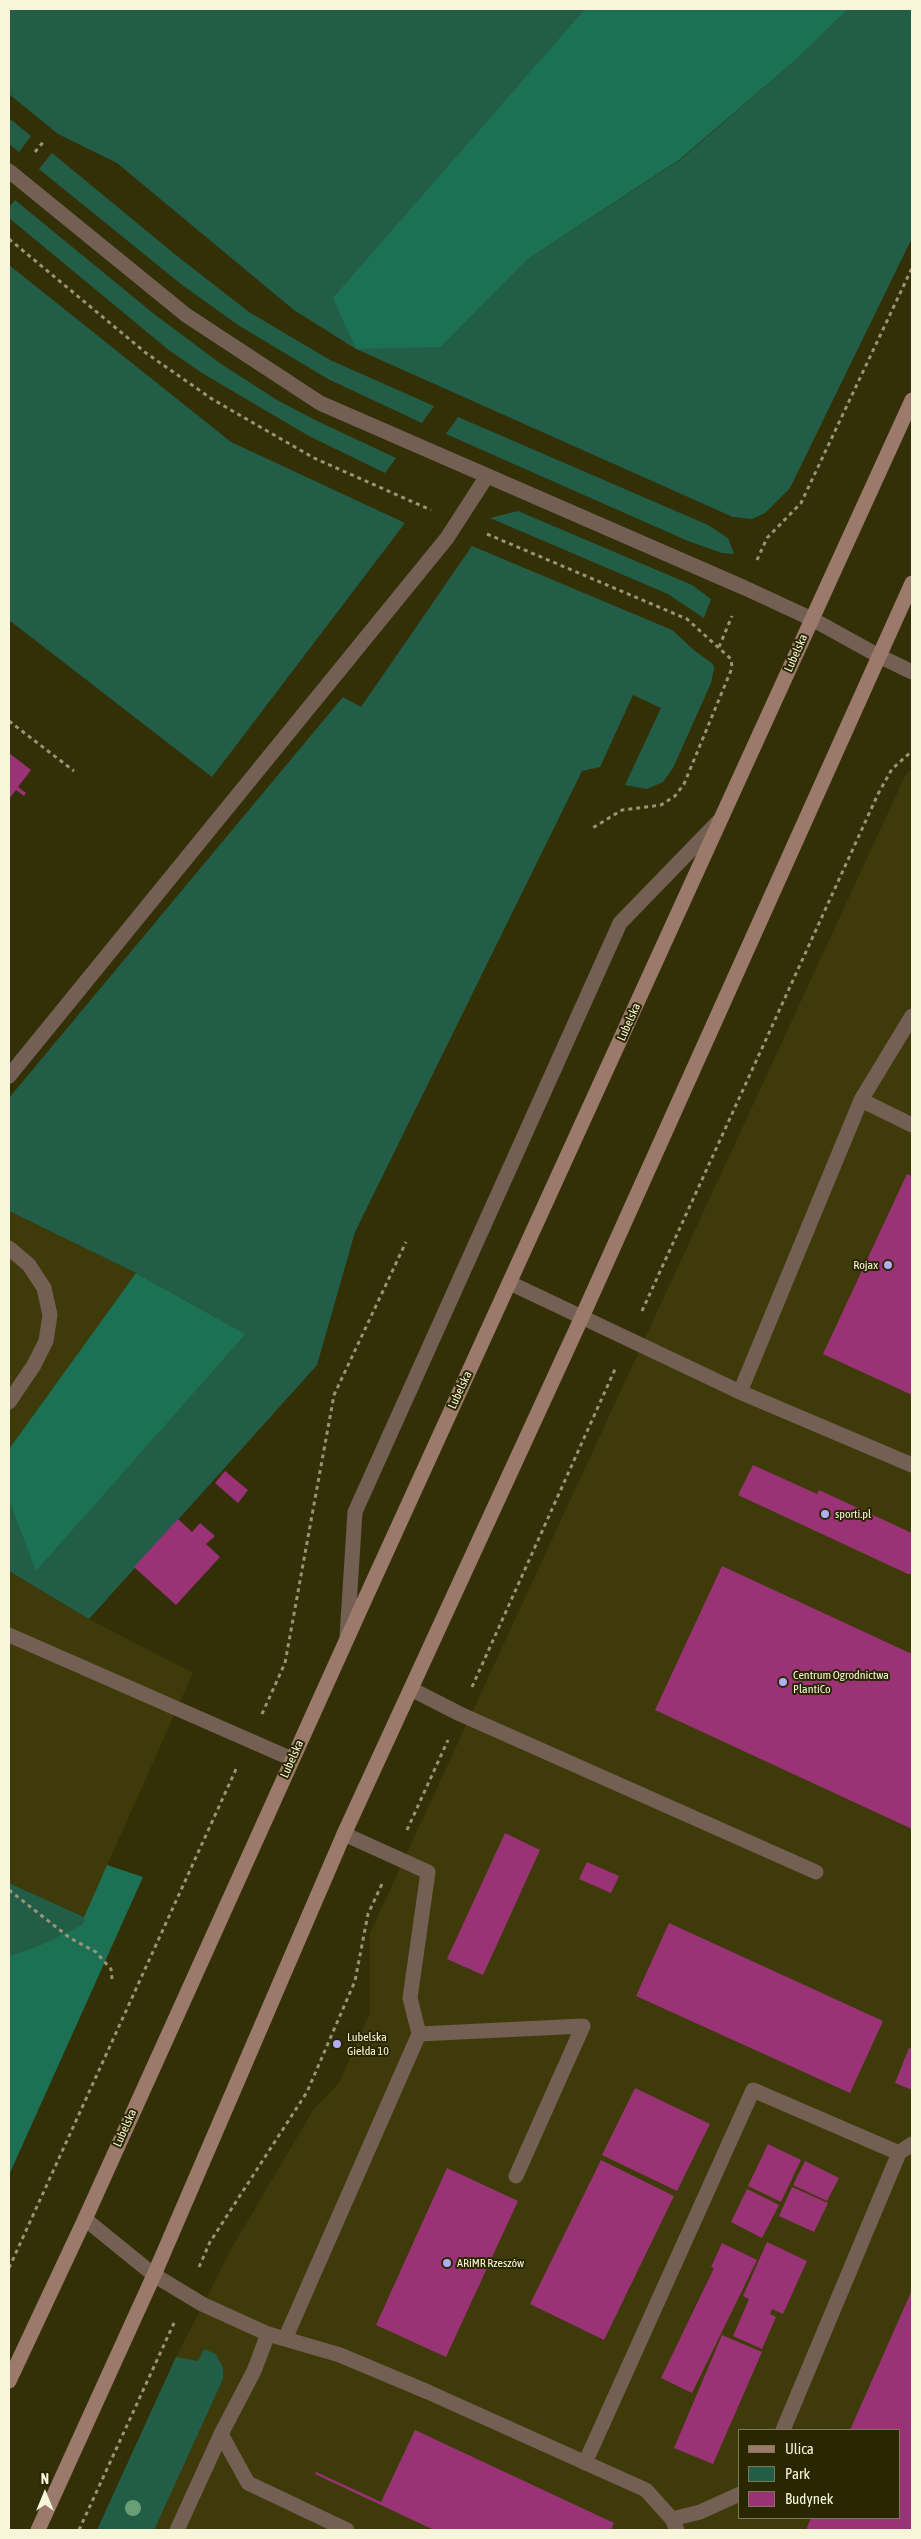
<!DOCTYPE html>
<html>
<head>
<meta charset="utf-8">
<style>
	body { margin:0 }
	#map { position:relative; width:921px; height:2539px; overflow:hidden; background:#333008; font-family:"Asap Condensed",sans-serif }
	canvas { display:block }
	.frame { position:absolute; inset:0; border:10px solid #f7f6db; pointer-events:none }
	.legend { position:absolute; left:738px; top:2429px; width:162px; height:90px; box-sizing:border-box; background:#292600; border:1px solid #7b7958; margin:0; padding:6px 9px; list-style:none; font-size:15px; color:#f7f6db }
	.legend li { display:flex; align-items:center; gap:10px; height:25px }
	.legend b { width:25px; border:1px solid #7b7958 }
	.north { position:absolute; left:20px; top:2469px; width:50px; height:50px; -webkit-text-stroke:4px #292600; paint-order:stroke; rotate:0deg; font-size:14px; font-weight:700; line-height:20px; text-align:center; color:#f7f6db }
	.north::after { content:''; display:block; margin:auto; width:18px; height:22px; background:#f7f6db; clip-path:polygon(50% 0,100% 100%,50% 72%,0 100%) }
</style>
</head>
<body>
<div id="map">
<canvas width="921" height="2539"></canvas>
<div class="frame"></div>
<ul class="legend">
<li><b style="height:6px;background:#9c7a6b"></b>Ulica</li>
<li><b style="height:14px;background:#225e47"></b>Park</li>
<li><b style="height:14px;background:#993375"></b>Budynek</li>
</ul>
<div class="north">N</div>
</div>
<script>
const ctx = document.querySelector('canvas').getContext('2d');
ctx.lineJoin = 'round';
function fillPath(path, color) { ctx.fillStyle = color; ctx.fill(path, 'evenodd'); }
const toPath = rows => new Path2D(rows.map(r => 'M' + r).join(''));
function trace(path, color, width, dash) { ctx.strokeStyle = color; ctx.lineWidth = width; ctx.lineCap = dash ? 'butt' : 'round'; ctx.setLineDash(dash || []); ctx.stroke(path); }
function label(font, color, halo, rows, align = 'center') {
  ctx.font = font + ' "Asap Condensed",sans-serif'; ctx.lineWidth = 4; ctx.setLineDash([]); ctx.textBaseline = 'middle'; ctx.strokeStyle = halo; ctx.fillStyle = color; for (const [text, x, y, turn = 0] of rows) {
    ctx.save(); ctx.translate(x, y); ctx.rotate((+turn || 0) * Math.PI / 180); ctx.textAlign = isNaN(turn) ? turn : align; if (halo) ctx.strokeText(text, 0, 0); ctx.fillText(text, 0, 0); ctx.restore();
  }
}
fillPath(toPath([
	[912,769,912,2530,97,2530,176,2357,233,2246,313,2110,339,2083,370,2013,370,1933,905,776],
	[740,2430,900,2430,900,2518,740,2518],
	[9,1211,136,1273,9,1449],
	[9,1571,89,1619,193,1673,84,1917,9,1883]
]), '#3e3a0a');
fillPath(toPath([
	[9,9,585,9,544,59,441,347,528,259,680,160,797,59,848,9,912,9,912,238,790,488,765,513,752,519,733,517,356,349,294,310,117,163,58,134,9,94],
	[9,118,31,136,19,152,9,144],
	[52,153,177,256,249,312,330,360,434,406,422,423,328,379,238,325,181,284,39,169],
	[15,200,154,314,221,364,277,400,315,420,396,458,385,473,309,436,202,373,170,351,9,218,9,207],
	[9,265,231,442,405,523,212,777,9,620],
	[458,417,708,525,728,538,734,554,722,553,688,541,446,434],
	[518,511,692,585,711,599,704,618,668,594,490,518],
	[472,546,672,630,695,651,713,664,714,669,711,683,673,768,663,782,647,789,625,785,661,708,633,695,600,767,582,771,355,1232,317,1365,89,1619,9,1571,9,1501,36,1570,246,1334,136,1273,9,1211,9,1098,343,697,361,707],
	[9,1883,84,1917,83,1924,40,1945,9,1956],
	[204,2349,216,2354,223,2368,223,2379,154,2530,97,2530,176,2357,198,2361]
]), '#225e47');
fillPath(toPath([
	[585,9,848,9,797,59,679,160,528,259,441,347,356,349,333,298],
	[136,1273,246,1334,36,1571,9,1501,9,1449],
	[107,1865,143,1877,9,2175,9,1956,40,1945,83,1924,84,1917]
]), '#1c7053');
fillPath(toPath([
	[9,753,31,770,18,787,26,793,24,796,16,790,9,799],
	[907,1174,912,1176,912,1395,823,1354],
	[753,1465,817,1494,819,1490,912,1533,912,1574,908,1574,738,1495],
	[225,1471,248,1490,238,1503,215,1483],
	[178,1519,192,1532,200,1523,215,1536,206,1544,220,1557,176,1605,134,1567],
	[722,1566,912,1654,912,1829,655,1710],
	[505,1833,540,1850,483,1975,447,1959],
	[587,1862,619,1876,611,1893,579,1879],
	[669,1923,883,2021,850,2093,636,1996],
	[909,2048,912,2049,912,2090,895,2083],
	[635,2088,710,2124,677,2191,602,2155],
	[768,2144,801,2160,781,2202,748,2186],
	[601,2160,674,2196,604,2340,530,2304],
	[805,2161,839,2178,827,2201,793,2185],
	[447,2168,518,2201,446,2357,376,2325],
	[792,2187,828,2203,814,2232,779,2216],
	[747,2189,779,2205,762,2238,731,2222],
	[767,2242,807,2261,783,2314,772,2309,770,2314,776,2317,762,2349,733,2336,749,2299,743,2296],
	[722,2243,757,2260,692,2393,661,2378,714,2268,711,2267],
	[912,2290,912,2530,806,2530,811,2518,900,2518,900,2430,850,2430],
	[722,2335,762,2352,713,2464,674,2448],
	[415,2430,614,2523,611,2530,434,2530,315,2474,316,2472,381,2502]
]), '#993375');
trace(toPath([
	[35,152,44,141],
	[9,239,146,353,212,399,314,458,431,510],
	[487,534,687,619,731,659,732,668,684,784,675,796,661,805,622,810,591,829],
	[757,560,767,538,801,503,912,268],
	[719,647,732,616],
	[9,721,74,771],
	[642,1311,878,794,892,769,912,751],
	[472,1687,616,1367],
	[262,1714,285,1663,334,1395,406,1242],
	[407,1830,448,1740],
	[9,1890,70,1938,96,1952,111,1969,112,1979],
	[199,2267,210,2242,307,2092,355,1981,368,1914,382,1884],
	[9,2268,237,1767],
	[79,2530,174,2323]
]), '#979574', 3, [4, 4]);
trace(toPath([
	[879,656,912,672],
	[9,1076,447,538,487,476],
	[861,1100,912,1016],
	[9,1248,29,1265,44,1288,50,1315,46,1341,34,1365,9,1402],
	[510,1283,740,1392,912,1465],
	[740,1392,861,1100,912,1125],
	[9,1635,292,1759],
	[347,1637,355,1512,620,923,718,822],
	[411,1689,460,1714,816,1872],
	[419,2034,583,2026,516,2176],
	[85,2219,154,2275,202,2304,268,2334,340,2355,428,2392,646,2490,672,2519,677,2530],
	[268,2334,254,2371,221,2434,248,2483,347,2530],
	[285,2339,419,2034,410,1998,428,1872,344,1834],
	[783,2430,899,2153,912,2144],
	[585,2463,753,2090,899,2153],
	[672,2519,700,2512,740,2494],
	[177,2530,221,2434]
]), '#745f55', 15);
trace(toPath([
	[9,171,186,315,320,403,745,588,812,619,879,656]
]), '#745f55', 15);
trace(toPath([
	[9,2381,85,2219,365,1599,912,400],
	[38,2530,154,2275,344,1834,582,1317,912,583]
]), '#9c7a6b', 15);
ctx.fillStyle = '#6a9f75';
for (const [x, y] of [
	[133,2508]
]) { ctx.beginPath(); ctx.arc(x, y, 8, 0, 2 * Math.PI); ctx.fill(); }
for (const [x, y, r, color] of [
	[888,1265,5,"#b0aefa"],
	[825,1514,5,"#b0aefa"],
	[783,1682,5,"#b0aefa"],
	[337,2044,5,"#b0aefa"],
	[447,2263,5,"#b0aefa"]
]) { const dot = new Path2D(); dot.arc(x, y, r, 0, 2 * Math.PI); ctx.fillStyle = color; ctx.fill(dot); trace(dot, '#292600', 2); }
label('12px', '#f7f6db', '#292600', [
	["Lubelska",796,653,-66],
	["Lubelska",629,1022,-66],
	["Lubelska",460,1390,-65],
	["Lubelska",292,1759,-66],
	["Lubelska",125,2128,-66]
]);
label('12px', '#f7f6db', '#292600', [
	["Rojax",878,1265,"right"],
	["sporti.pl",835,1514],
	["Centrum Ogrodnictwa",793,1675],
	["PlantiCo",793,1689],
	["Lubelska",347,2037],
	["Giełda 10",347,2051],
	["ARiMR Rzeszów",457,2263]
], 'left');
</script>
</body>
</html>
